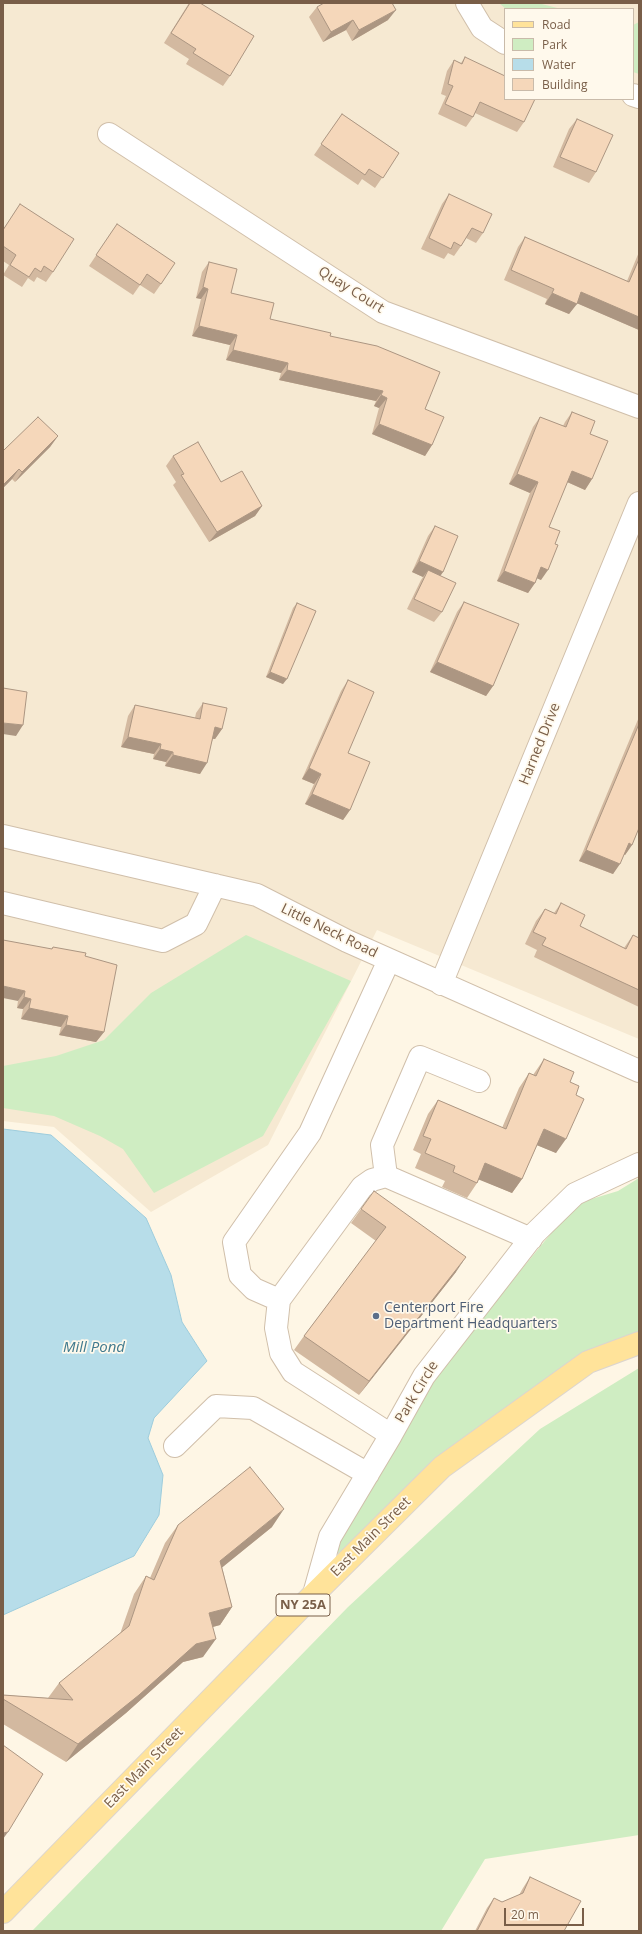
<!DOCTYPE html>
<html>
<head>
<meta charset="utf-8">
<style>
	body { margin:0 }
	#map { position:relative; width:642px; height:1934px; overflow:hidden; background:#fef6e5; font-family:"Open Sans",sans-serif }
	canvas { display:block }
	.frame { position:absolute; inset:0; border:4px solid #795e48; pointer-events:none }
	.legend { position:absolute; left:504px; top:8px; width:130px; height:92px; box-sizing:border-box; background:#fff9ec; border:1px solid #c9bbaa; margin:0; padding:5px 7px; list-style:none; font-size:12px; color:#795e48 }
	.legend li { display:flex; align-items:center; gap:8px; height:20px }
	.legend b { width:20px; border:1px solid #c9bbaa }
	.scale { position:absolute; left:504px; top:1908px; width:80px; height:18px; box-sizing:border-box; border:2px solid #795e48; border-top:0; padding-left:5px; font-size:12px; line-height:14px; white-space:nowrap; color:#795e48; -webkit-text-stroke:3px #fff9ec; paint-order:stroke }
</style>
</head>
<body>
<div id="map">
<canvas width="642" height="1934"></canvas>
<div class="frame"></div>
<ul class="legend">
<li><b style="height:5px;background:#ffe39a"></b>Road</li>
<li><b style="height:11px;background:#cfedc2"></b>Park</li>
<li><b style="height:11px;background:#b7dde9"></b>Water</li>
<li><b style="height:11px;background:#f5d7ba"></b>Building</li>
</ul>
<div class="scale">20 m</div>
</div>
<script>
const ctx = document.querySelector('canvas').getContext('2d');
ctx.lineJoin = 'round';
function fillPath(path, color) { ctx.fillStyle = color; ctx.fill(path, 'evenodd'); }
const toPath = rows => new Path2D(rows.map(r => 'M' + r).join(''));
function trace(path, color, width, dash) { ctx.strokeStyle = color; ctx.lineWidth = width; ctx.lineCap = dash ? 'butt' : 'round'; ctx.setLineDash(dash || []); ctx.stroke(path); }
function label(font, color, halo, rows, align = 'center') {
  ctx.font = font + ' "Open Sans",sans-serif'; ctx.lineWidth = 3.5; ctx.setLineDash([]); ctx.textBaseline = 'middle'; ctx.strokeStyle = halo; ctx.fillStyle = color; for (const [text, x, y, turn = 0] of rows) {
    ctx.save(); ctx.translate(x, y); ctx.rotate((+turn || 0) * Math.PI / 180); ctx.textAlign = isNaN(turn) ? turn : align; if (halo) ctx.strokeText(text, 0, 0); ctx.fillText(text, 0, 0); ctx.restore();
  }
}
fillPath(toPath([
	[3,3,639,3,639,1039,377,930,268,1145,151,1212,54,1127,3,1121],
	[505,9,633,9,633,99,505,99]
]), '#f6e9d2');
fillPath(toPath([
	[499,3,538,3,561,9,506,9],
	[639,22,639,74,633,72,633,25],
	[246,935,351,981,263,1136,154,1193,123,1149,100,1136,54,1116,3,1108,3,1066,56,1056,104,1040,151,993],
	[639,1178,639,1332,592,1351,327,1571,335,1544,427,1385,575,1204,618,1191],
	[639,1368,639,1835,485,1859,441,1931,32,1931,348,1607,540,1429]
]), '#cfedc2');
const water = toPath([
	[3,1129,51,1135,146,1218,171,1275,182,1322,207,1361,154,1418,148,1438,163,1475,159,1515,134,1556,3,1615,3,1129]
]);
fillPath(water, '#b7dde9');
trace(water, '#9dccdc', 1);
const minor = toPath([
	[467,3,482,28,505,43],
	[633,95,639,97],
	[109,134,383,312,639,407],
	[3,836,257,895,347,941,639,1071],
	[3,903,163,941,196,924,215,885],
	[441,984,639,503],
	[479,1081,420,1057,382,1145,386,1176,531,1239],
	[386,1176,372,1180,362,1187,279,1300,276,1328,281,1353,293,1372,391,1435],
	[279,1300,254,1289,240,1275,234,1242,310,1133,389,960],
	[175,1446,216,1406,253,1408,368,1474],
	[314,1594,330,1537,391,1435,424,1376,535,1233,575,1194,639,1164]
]);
const major = toPath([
	[3,1912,314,1594,442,1467,588,1362,639,1343]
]);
trace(minor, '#d0bfaa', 24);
trace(major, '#dcd5cf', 24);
trace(minor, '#fff', 22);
trace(major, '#ffe39a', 22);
fillPath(toPath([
	[189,3,200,3,230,76,223,86,186,64,189,59,164,43],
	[317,7,388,20,352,41,346,30,323,42,309,17],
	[465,57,524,122,517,132,475,113,473,117,466,127,438,114,446,96,441,94,447,71,454,60,461,63],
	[342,114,399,153,375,188,362,179,358,185,314,155],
	[577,119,596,172,589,183,553,167,569,129],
	[449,194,483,233,476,243,466,238,461,246,454,256,448,253,444,259,421,249,442,204],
	[20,204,53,272,46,282,37,277,34,282,28,278,22,287,3,275,9,265,3,261,3,230],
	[117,224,161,284,154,294,140,285,133,295,89,266],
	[525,237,627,281,639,252,639,330,577,303,569,314,545,304,547,299,504,280,518,247],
	[209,262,231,293,270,319,330,336,425,409,432,445,425,456,372,434,379,408,374,406,376,401,279,380,281,373,226,360,230,345,192,336,201,299,196,298,202,272],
	[572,412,590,434,592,479,585,490,567,482,549,527,541,580,537,578,535,583,528,593,497,581,530,493,509,484,533,427,540,417,563,426,565,422],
	[58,436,50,447,15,482,12,479,3,488,3,449,4,450],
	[173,456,221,482,262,506,255,516,209,542,173,485,176,482,166,466],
	[435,526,443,572,440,576,442,612,434,622,407,609,421,580,423,577,412,572,428,536],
	[464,602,493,686,486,696,430,672,457,612],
	[297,603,283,684,266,677,293,608],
	[348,680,348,753,350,810,343,820,305,804,314,784,302,779,341,691],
	[203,703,222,729,215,739,213,739,200,774,165,766,166,762,153,759,154,754,121,747,128,716,135,705,195,718,196,713],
	[639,717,639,828,632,845,625,855,624,854,613,874,579,861],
	[561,903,580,926,624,948,633,935,639,938,639,1007,534,957,537,950,525,944,536,921,545,909,554,913],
	[53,947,85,956,104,1032,96,1042,59,1035,61,1027,21,1019,23,1009,17,1008,18,1001],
	[544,1059,570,1082,576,1095,556,1153,537,1145,522,1179,512,1193,479,1179,477,1183,467,1198,442,1187,445,1181,415,1168,421,1154,413,1150,428,1114,438,1100,502,1128,519,1088,529,1073,533,1075],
	[361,1209,456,1272,359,1395,294,1350,304,1336,376,1241,351,1223],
	[178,1525,272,1527,222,1567,232,1607,220,1625,213,1627,203,1657,183,1662,126,1713,66,1762,3,1724,3,1695,48,1698,59,1683,120,1634,134,1594,146,1576,150,1578,165,1543],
	[530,1877,564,1931,475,1931,487,1908,494,1898,502,1902,519,1895,523,1888]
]), '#d3b9a0');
fillPath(toPath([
	[396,10,388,20,352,41,359,30],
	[353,20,346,30,323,42,331,32],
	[203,287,208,289,201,299,196,298],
	[581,292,639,317,639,330,574,302],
	[552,293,577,304,569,314,545,304],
	[199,326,237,335,230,345,192,336],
	[233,350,288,363,281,373,226,360],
	[287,370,383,391,376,401,279,380],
	[381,395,387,398,379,408,374,406],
	[379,424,432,445,425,456,372,434],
	[58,436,50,447,15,482,22,472],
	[19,469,12,479,3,488,3,485],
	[572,471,592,479,585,490,565,481],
	[517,474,538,482,530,493,509,484],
	[262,506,255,516,209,542,217,532],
	[419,561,443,572,436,582,428,570,423,577,412,572],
	[541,567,548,570,541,580,534,577],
	[504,571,535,583,528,593,497,581],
	[437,662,493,686,486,696,430,672],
	[270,672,287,679,283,684,266,677],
	[3,723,23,725,16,736,3,734],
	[215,727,222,729,215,739,208,738],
	[128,737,161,744,154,754,121,747],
	[160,749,173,752,166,762,153,759],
	[173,755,207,763,200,774,165,766],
	[309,768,321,774,314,784,302,779],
	[312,794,350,810,343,820,305,804],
	[629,843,632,845,625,855,621,853],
	[586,850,620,864,613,874,579,861],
	[3,986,25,991,18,1001,3,998],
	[24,997,31,999,23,1009,17,1008],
	[29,1008,68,1016,61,1027,21,1019],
	[66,1025,104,1032,96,1042,59,1035],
	[544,1129,566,1139,556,1153,534,1144],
	[485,1163,522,1179,512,1193,475,1178],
	[466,1257,456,1272,359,1395,369,1381],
	[284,1509,272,1527,208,1579,220,1561],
	[232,1607,220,1625,197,1631,209,1613],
	[216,1639,203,1657,183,1662,126,1713,66,1762,78,1744,196,1644],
	[8,1832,3,1839,3,1833]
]), '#ac9682');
const building = toPath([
	[190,3,200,3,254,36,230,76,193,53,196,49,171,33,190,3],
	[324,3,392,3,396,10,359,30,353,20,331,32,317,7,324,3],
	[465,57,505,76,505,99,535,99,524,122,480,102,473,117,445,104,453,86,448,84,454,60,462,64,465,57],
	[342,114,399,153,383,178,369,169,365,175,321,144,342,114],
	[577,119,613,135,596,172,560,157,577,119],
	[449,194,492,214,483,233,472,228,461,246,454,242,451,249,429,238,449,194],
	[20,204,74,239,53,272,44,266,41,272,35,268,29,277,10,265,16,255,3,246,3,230,20,204],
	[117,224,175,263,161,284,147,274,140,285,96,255,117,224],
	[525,237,629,282,639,259,639,317,581,292,577,304,552,293,554,289,511,270,525,237],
	[209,262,237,269,231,293,274,303,270,319,331,333,330,336,377,346,440,372,425,409,444,417,432,445,379,424,387,398,381,395,383,391,287,370,288,363,233,350,237,335,199,326,208,289,203,287,209,262],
	[572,412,595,421,590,434,608,441,592,479,572,471,549,527,560,531,555,544,558,545,548,570,541,567,535,583,504,571,538,482,517,474,540,417,566,427,572,412],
	[38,417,58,436,22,472,19,469,3,485,3,449,4,450,38,417],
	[198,442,221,482,242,471,262,506,217,532,181,475,184,474,173,456,198,442],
	[435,526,458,536,443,572,419,561,435,526],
	[428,570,456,583,442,612,414,599,428,570],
	[464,602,519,624,493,686,437,662,464,602],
	[297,603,316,611,287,679,270,672,297,603],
	[348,680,374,692,348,753,370,762,350,810,312,794,321,774,309,768,348,680],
	[3,688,27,692,23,725,3,723,3,688],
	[203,703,227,708,222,729,215,727,207,763,173,755,173,752,160,749,161,744,128,737,135,705,200,719,203,703],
	[639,724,639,828,632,845,629,843,620,864,586,850,639,724],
	[561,903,585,915,580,926,626,949,633,935,639,938,639,990,542,945,546,938,533,932,545,909,556,914,561,903],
	[3,940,52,949,53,947,86,953,85,956,117,965,104,1032,66,1025,68,1016,29,1008,31,999,24,997,25,991,3,986,3,940],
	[544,1059,574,1072,570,1082,579,1086,576,1095,584,1099,566,1139,544,1129,522,1179,485,1163,477,1183,453,1172,455,1166,425,1153,431,1139,423,1136,438,1100,506,1129,529,1073,536,1076,544,1059],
	[374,1191,466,1257,369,1381,304,1336,386,1227,361,1209,374,1191],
	[250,1467,284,1509,220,1561,232,1607,209,1613,216,1639,196,1644,139,1695,78,1744,3,1699,3,1695,73,1700,59,1683,129,1626,146,1576,154,1580,178,1525,250,1467],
	[3,1745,43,1774,8,1832,3,1833,3,1745],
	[530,1877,581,1901,564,1931,477,1931,494,1898,502,1902,523,1893,530,1877]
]);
fillPath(building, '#f5d7ba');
trace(building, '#ac9682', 1);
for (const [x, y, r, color] of [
	[376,1316,4,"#5c6f8a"]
]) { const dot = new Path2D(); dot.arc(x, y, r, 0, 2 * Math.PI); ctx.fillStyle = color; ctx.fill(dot); trace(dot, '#fff9ec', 1.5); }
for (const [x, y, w] of [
	[303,1605,54]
]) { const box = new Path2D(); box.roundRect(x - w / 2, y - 11, w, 22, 3); ctx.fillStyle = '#fff9ec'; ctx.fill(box); trace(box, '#795e48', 1); }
label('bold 13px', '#795e48', null, [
	["NY 25A",303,1605]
]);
label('14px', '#795e48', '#fff9ec', [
	["Quay Court",351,290,32],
	["Harned Drive",540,744,-68],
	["Little Neck Road",329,931,26],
	["Park Circle",417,1392,-59],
	["East Main Street",371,1537,-45],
	["East Main Street",144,1768,-46]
]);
label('14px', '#4e5e75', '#fff9ec', [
	["Centerport Fire",384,1308],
	["Department Headquarters",384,1324]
], 'left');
label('italic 15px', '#407a8e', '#fff9ec', [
	["Mill Pond",94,1348]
]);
</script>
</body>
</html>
